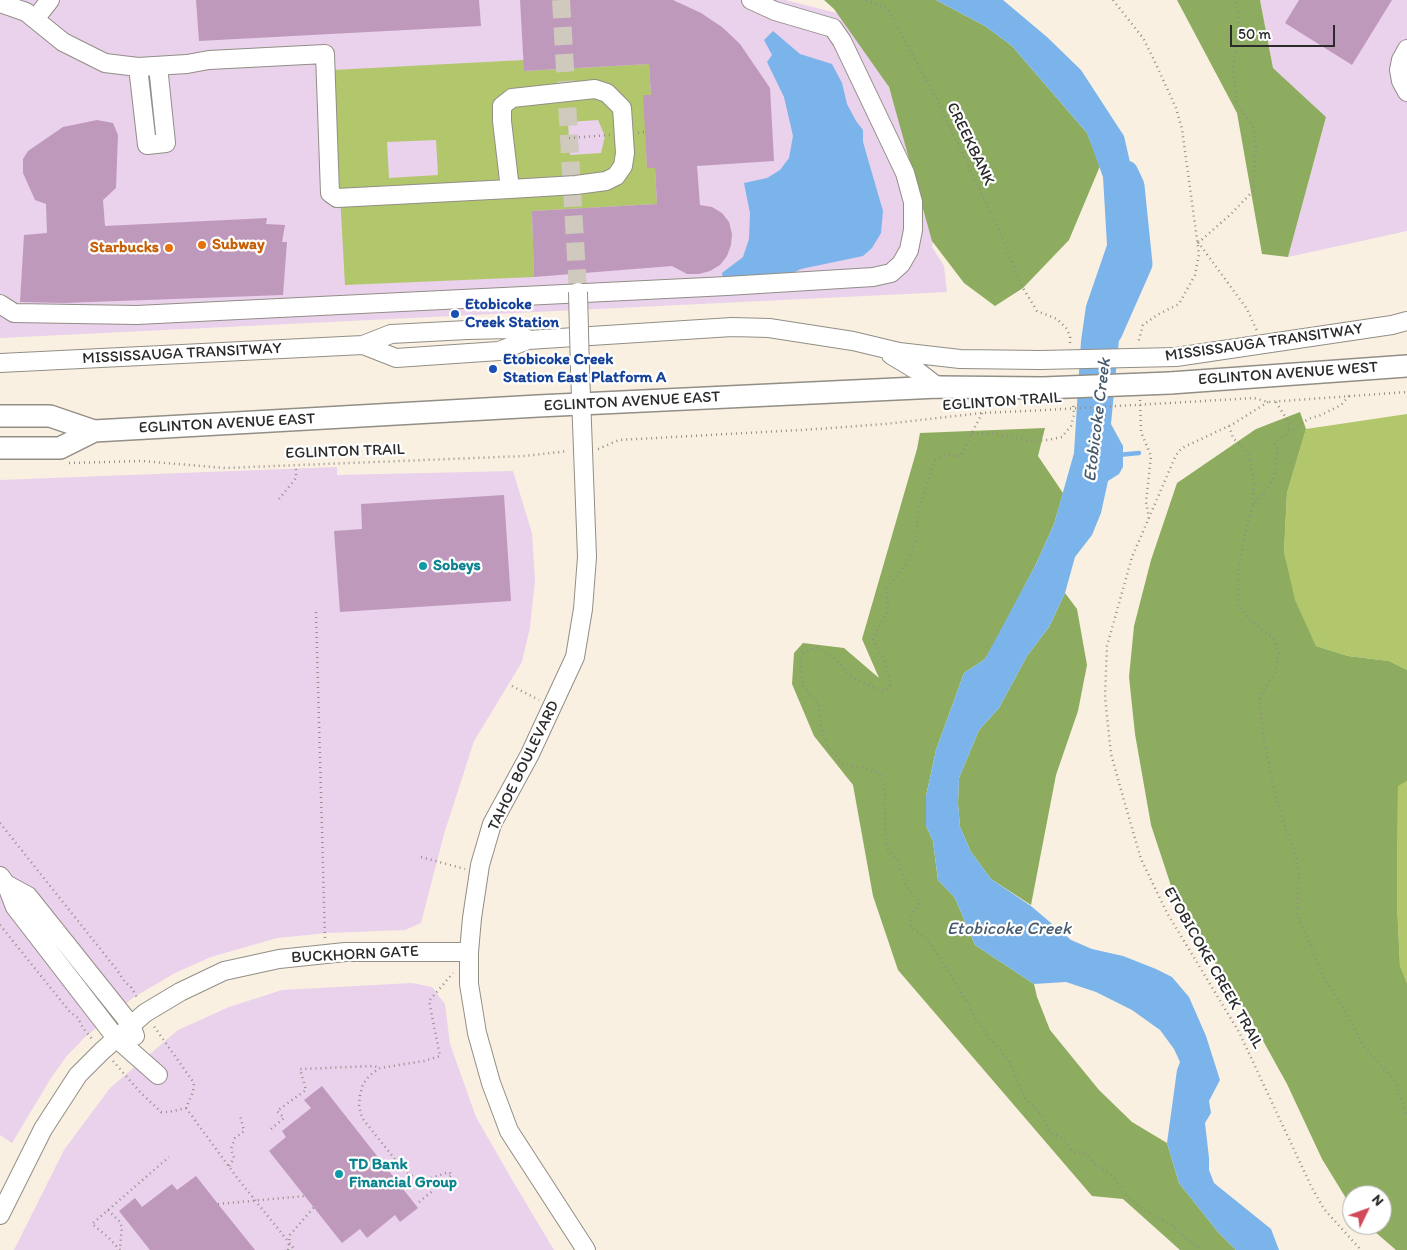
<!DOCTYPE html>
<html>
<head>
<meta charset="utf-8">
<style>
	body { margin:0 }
	#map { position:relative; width:1407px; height:1250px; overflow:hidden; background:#f9f0e1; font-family:Itim,sans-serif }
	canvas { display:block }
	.north { position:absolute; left:1342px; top:1185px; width:50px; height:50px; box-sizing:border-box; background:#fff; border:1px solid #aaa; border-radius:50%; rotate:48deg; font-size:14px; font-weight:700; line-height:20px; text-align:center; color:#2b2b2b }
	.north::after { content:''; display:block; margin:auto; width:18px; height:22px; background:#d1495b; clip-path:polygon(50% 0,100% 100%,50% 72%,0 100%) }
	.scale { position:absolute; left:1230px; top:25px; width:105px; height:22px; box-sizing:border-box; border:2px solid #2b2b2b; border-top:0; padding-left:6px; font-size:15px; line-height:18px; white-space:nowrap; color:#2b2b2b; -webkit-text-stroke:4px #fff; paint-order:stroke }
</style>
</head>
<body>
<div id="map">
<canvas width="1407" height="1250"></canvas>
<div class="north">N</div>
<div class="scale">50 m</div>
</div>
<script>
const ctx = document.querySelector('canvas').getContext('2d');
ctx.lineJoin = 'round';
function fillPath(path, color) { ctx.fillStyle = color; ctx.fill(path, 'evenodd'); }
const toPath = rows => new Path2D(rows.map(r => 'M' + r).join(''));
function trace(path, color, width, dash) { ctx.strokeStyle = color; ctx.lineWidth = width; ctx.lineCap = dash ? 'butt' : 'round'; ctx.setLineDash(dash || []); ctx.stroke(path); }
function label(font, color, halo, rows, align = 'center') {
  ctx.font = font + ' Itim,sans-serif'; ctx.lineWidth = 4.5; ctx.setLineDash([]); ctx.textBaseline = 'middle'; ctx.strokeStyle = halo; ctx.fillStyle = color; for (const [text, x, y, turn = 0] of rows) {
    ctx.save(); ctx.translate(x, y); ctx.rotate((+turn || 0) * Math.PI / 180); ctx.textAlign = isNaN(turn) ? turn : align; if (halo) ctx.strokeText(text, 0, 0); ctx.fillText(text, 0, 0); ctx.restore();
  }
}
fillPath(toPath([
	[0,0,785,0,864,20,937,221,932,247,944,266,947,292,0,338],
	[1260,0,1407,0,1407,231,1288,257,1326,117,1273,68],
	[337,467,337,475,513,471,532,533,535,580,530,627,522,662,474,741,444,834,421,923,405,930,327,933,277,938,211,957,175,973,134,997,84,1038,66,1057,51,1078,12,1143,0,1135,0,480],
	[412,983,432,987,445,1004,450,1044,476,1117,511,1178,554,1250,14,1250,64,1150,110,1088,178,1030,229,1007,282,990]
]), '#ead1ec');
fillPath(toPath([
	[524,60,525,71,649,64,651,95,644,95,647,168,655,168,657,204,532,211,534,277,345,285,333,70],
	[598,120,605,136,601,153,570,155,568,122],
	[436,140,438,175,389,178,387,142],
	[1407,414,1407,670,1389,661,1348,656,1316,646,1294,600,1284,552,1287,493,1306,429],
	[1407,781,1407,983,1400,966,1397,904,1398,785]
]), '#b2c76b');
fillPath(toPath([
	[824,0,936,0,985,26,1012,46,1087,133,1100,166,1069,240,1023,288,995,306,964,283,932,241,889,87,834,9],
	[1177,0,1260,0,1273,68,1326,117,1288,257,1262,254,1237,113],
	[1300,412,1306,429,1287,493,1284,552,1295,600,1316,646,1348,656,1389,661,1407,670,1407,781,1398,786,1397,904,1400,966,1407,983,1407,1250,1396,1250,1367,1225,1382,1225,1382,1195,1352,1195,1352,1208,1322,1159,1287,1084,1256,1028,1176,901,1151,825,1135,734,1129,677,1134,626,1151,560,1177,483,1256,429],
	[1045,428,1038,456,1063,493,1054,524,1036,564,995,642,985,659,964,673,936,750,926,796,926,826,933,841,938,880,955,898,975,945,1034,984,1037,997,1050,1030,1099,1090,1132,1122,1167,1143,1179,1183,1218,1232,1236,1250,1180,1250,1123,1199,1092,1196,898,970,873,896,853,785,814,736,792,684,794,653,803,643,844,648,879,678,862,639,917,449,920,433],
	[1065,593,1077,609,1087,665,1078,711,1056,775,1031,905,991,879,971,852,960,827,958,803,959,778,979,730,999,708,1027,656,1049,627]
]), '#8dac5f');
fillPath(toPath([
	[936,0,1003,0,1047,37,1081,70,1124,136,1135,184,1132,260,1122,308,1111,424,1123,446,1123,467,1119,474,1108,481,1101,513,1092,535,1075,557,1065,593,1049,627,1027,656,999,708,979,730,959,778,958,803,960,827,971,852,991,879,1031,906,1071,940,1092,949,1123,956,1156,969,1172,977,1189,997,1206,1036,1220,1080,1209,1101,1211,1113,1205,1123,1209,1158,1209,1170,1214,1183,1271,1229,1279,1250,1236,1250,1218,1232,1179,1183,1167,1143,1177,1070,1180,1062,1174,1049,1160,1030,1132,1010,1096,992,1066,982,1034,984,975,945,955,898,938,880,933,841,926,826,926,796,936,750,964,673,985,659,1036,564,1054,524,1074,453,1081,341,1086,306,1107,245,1103,177,1087,133,1012,46,985,26],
	[773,31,800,54,832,64,842,83,847,104,856,121,863,130,863,142,883,211,881,233,872,248,863,256,801,269,789,275,725,290,722,273,743,257,749,239,750,213,744,183,767,178,780,170,789,158,793,136,784,97,767,62,772,55,764,40]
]), '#7bb4eb');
trace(toPath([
	[1118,455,1139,453]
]), '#7bb4eb', 4.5);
trace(toPath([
	[1110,332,1140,264,1132,186,1126,173]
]), '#7bb4eb', 25);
fillPath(toPath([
	[196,0,479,0,481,26,199,41],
	[520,0,673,0,701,13,722,27,740,44,770,88,774,161,697,166,700,205,712,207,722,213,729,222,732,234,731,245,727,256,720,265,710,271,699,274,687,274,672,266,534,277,532,211,657,204,655,168,647,168,645,132,643,95,651,95,649,64,524,71],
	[1299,0,1392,0,1352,65,1285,23],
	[97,120,113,123,118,135,116,188,103,200,105,226,267,218,266,224,285,225,282,242,287,242,283,295,64,303,20,302,24,235,47,233,46,204,35,200,23,173,23,159,28,151,63,127],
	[504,495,511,601,340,612,334,531,362,529,361,504],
	[322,1086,418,1208,400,1222,395,1215,367,1238,360,1229,342,1243,269,1151,286,1137,282,1131,311,1108,304,1100],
	[196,1176,218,1204,255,1250,150,1250,119,1211,135,1198,142,1207,172,1184,177,1190]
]), '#bf99bc');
trace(toPath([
	[561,0,578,292]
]), '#d0c9bd', 18, [18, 9]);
const minor = toPath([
	[0,3,26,12,63,42,105,63,138,67,187,64,209,60,325,54,330,193,337,198,510,189,576,185,606,181,616,176,623,166,625,153,622,108,607,93,595,89,512,98,502,106,502,121,510,189],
	[35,19,50,0],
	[1407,49,1401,60,1399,70,1401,81,1407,92],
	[138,67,147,145,166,143,158,66],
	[0,304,14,313,137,315,727,286,873,277,891,273,901,264,909,250,913,230,913,202,905,173,842,41,833,28,775,11,751,0],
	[363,345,396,358,499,351,528,340,732,327,769,328,853,341,899,352,960,359,1040,360],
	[891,355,916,370,938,387],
	[1176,357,1392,325,1407,321],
	[0,363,363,345,391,334,467,330,512,329,528,340],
	[580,370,587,557,583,609,575,657,530,754,492,824,480,865,472,918,469,952,469,984,477,1033,491,1083,509,1131,586,1250],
	[0,876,6,884,15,907,116,1038,158,1075],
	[6,884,28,896,131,1025,135,1036],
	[0,1215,43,1129,78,1075,102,1051,145,1013,180,992,224,971,279,959,345,952,469,952]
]);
const major = toPath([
	[1170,383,1407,366],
	[0,416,50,416,94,431,538,406,938,387,1043,388],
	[0,448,60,448,94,431]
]);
trace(minor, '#928e86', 20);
trace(major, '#928e86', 24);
trace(toPath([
	[866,0,888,9,936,98,997,226,1023,288,1037,311,1057,319,1067,329,1070,337,1070,345],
	[1113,0,1143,38,1154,60,1176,108,1182,129,1199,254,1195,275,1179,304,1157,315,1143,325,1138,343],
	[638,133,645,132],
	[569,138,610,135],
	[1198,242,1247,309,1257,331],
	[1198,243,1231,214,1253,191,1256,144,1253,127,1237,104,1233,69,1239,26,1236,0],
	[1349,396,1341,405,1321,415,1308,419,1275,442,1278,455,1273,480,1252,507,1244,539,1238,572,1238,606,1251,620,1273,638,1279,652,1275,672,1260,697,1263,734,1275,794,1287,833,1295,852,1299,874,1297,914,1324,978,1345,1011,1363,1045,1395,1081,1407,1116],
	[1140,400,1141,432,1151,456,1146,502,1149,519],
	[1268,402,1233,424,1182,448,1176,455,1132,557,1107,646,1105,697,1111,754,1125,804,1141,859,1167,913,1239,1032,1311,1186,1324,1209,1361,1250],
	[1276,402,1289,423,1289,432],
	[1170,403,1254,398,1268,402,1407,392],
	[982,413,960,457,949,454,935,460,917,515,917,538,907,563,887,588,888,610,873,639,885,663,891,683,885,691,875,688,853,678,834,658,818,647,804,652,800,659,803,686,819,704,821,728,828,747,843,764,861,767,879,773,885,785,885,830,888,849,899,863,906,886,919,901,919,906,914,910,910,919,911,928,927,939,953,978,959,990,968,1002,975,1018,988,1036,1009,1061,1025,1098,1042,1115,1049,1131,1063,1139,1072,1151,1086,1154,1096,1166,1113,1176,1124,1194,1148,1213,1171,1224,1182,1235,1202,1250],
	[1229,426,1233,438,1244,448,1249,456,1254,481,1252,507],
	[972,433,992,433,1032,441,1048,440,1062,437,1071,426,1074,415,1073,403],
	[598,449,619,440,818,429,885,424,982,413,1045,410],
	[69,463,142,461,225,468,525,456,568,451],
	[279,499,296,478,296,465],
	[316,612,325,940],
	[512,686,539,700],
	[0,823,117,970,125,982,131,987,138,999],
	[421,857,465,869],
	[0,925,70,1012,78,1018,83,1028,92,1039],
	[113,1061,140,1092,161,1112,169,1112,186,1108,193,1092,194,1083,153,1025],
	[186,1108,238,1179,295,1250],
	[271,1129,284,1118,277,1111,306,1090,300,1069,374,1066,380,1068],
	[229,1166,234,1158,231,1149,235,1138,244,1131,240,1115],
	[419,1202,452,1175,449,1172,428,1179,417,1178,406,1173,362,1118,359,1106,360,1095,363,1084,370,1075,380,1068,424,1061,440,1056,429,1001,453,973],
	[108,1210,119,1221,122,1227,120,1248],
	[120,1250,108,1237,92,1224,169,1157],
	[288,1250,290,1235,314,1207]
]), '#928e86', 2.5, [1, 4]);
trace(minor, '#fff', 18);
trace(major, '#fff', 21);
const minorBridge = toPath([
	[578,292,580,370],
	[1040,360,1176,357]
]);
const majorBridge = toPath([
	[1043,388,1170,383]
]);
trace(minorBridge, '#928e86', 20, []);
trace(majorBridge, '#928e86', 24, []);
trace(toPath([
	[1045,410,1170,403],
	[218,1204,305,1196]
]), '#928e86', 2.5, [1, 4]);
trace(minorBridge, '#fff', 18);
trace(majorBridge, '#fff', 21);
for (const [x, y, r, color] of [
	[202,245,5,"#e8710a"],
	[169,248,5,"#e8710a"],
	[455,314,5,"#1a4fb4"],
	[493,369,5,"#1a4fb4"],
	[423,566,5,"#0f9aa8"],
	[339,1174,5,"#0f9aa8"]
]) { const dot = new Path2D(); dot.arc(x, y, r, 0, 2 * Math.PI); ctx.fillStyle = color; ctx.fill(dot); trace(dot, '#fff', 2); }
label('16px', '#2b2b2b', '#fff', [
	["CREEKBANK",970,144,64],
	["MISSISSAUGA TRANSITWAY",1264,343,-8],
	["MISSISSAUGA TRANSITWAY",182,354,-3],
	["EGLINTON AVENUE WEST",1288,374,-4],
	["EGLINTON AVENUE EAST",632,402,-3],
	["EGLINTON TRAIL",1002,402,-4],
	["EGLINTON AVENUE EAST",227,424,-3],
	["EGLINTON TRAIL",345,452,-2],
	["TAHOE BOULEVARD",524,766,-64],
	["BUCKHORN GATE",355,955,-3],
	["ETOBICOKE CREEK TRAIL",1213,968,60]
]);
label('bold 16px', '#c56008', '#fff', [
	["Subway",212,245],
	["Starbucks",159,248,"right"]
], 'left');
label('bold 16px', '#164399', '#fff', [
	["Etobicoke",465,305],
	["Creek Station",465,323],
	["Etobicoke Creek",503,360],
	["Station East Platform A",503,378]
], 'left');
label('bold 16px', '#0d838f', '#fff', [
	["Sobeys",433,566],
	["TD Bank",349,1165],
	["Financial Group",349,1183]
], 'left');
label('italic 18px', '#475b6e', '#fff', [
	["Etobicoke Creek",1098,420,-83],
	["Etobicoke Creek",1009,929]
]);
</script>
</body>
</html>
